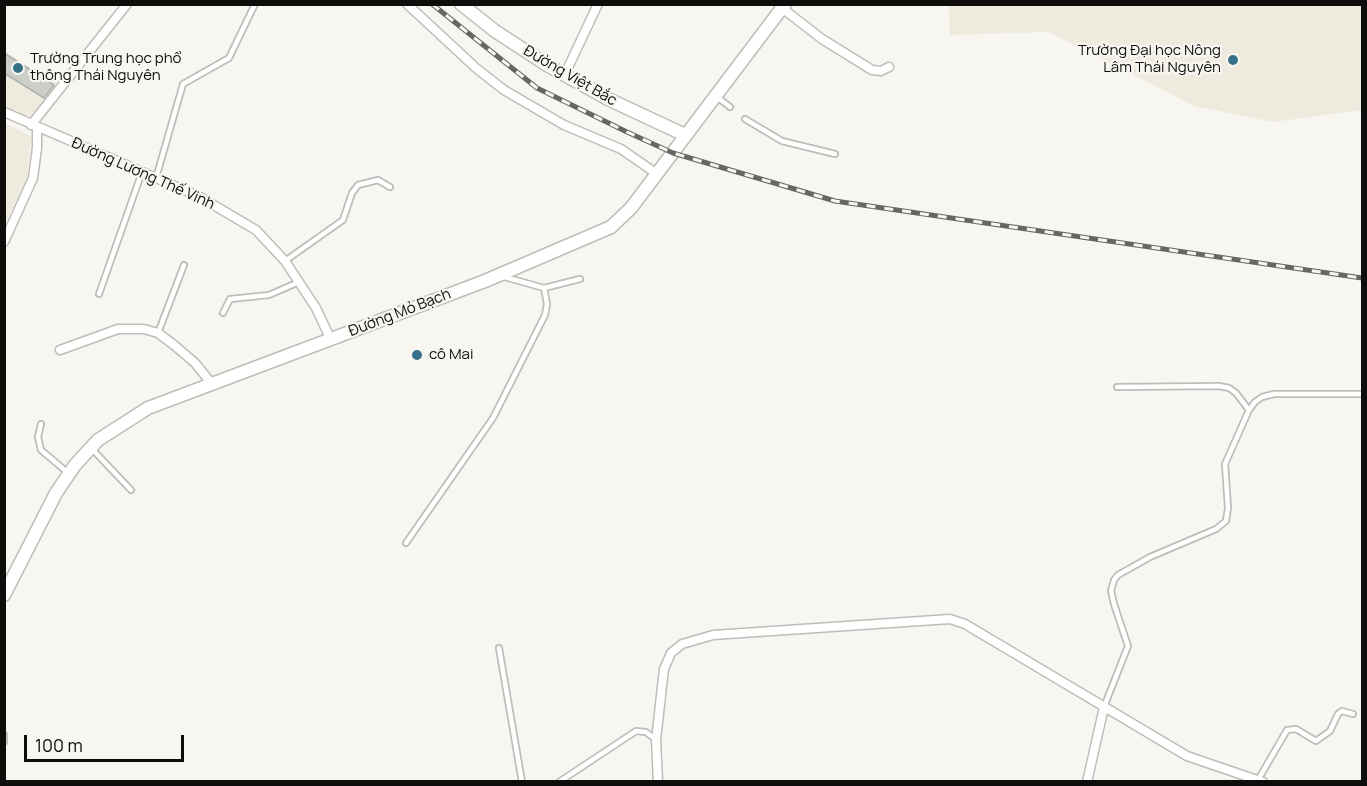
<!DOCTYPE html>
<html>
<head>
<meta charset="utf-8">
<style>
	body { margin:0 }
	#map { position:relative; width:1367px; height:786px; overflow:hidden; background:#f8f6f1; font-family:Manrope,sans-serif }
	canvas { display:block }
	.frame { position:absolute; inset:0; border:6px solid #0e0d0b; pointer-events:none }
	.scale { position:absolute; left:24px; top:735px; width:160px; height:27px; box-sizing:border-box; border:3px solid #0e0d0b; border-top:0; padding-left:8px; font-size:18px; line-height:21px; white-space:nowrap; color:#0e0d0b; -webkit-text-stroke:4px #f8f6f1; paint-order:stroke }
</style>
</head>
<body>
<div id="map">
<canvas width="1367" height="786"></canvas>
<div class="frame"></div>
<div class="scale">100 m</div>
</div>
<script>
const ctx = document.querySelector('canvas').getContext('2d');
ctx.lineJoin = 'round';
function fillPath(path, color) { ctx.fillStyle = color; ctx.fill(path, 'evenodd'); }
const toPath = rows => new Path2D(rows.map(r => 'M' + r).join(''));
function trace(path, color, width, dash) { ctx.strokeStyle = color; ctx.lineWidth = width; ctx.lineCap = dash ? 'butt' : 'round'; ctx.setLineDash(dash || []); ctx.stroke(path); }
function label(font, color, halo, rows, align = 'center') {
  ctx.font = font + ' Manrope,sans-serif'; ctx.lineWidth = 4.5; ctx.setLineDash([]); ctx.textBaseline = 'middle'; ctx.strokeStyle = halo; ctx.fillStyle = color; for (const [text, x, y, turn = 0] of rows) {
    ctx.save(); ctx.translate(x, y); ctx.rotate((+turn || 0) * Math.PI / 180); ctx.textAlign = isNaN(turn) ? turn : align; if (halo) ctx.strokeText(text, 0, 0); ctx.fillText(text, 0, 0); ctx.restore();
  }
}
fillPath(toPath([
	[949,5,1362,5,1362,110,1273,122,1194,106,1049,32,950,35],
	[4,51,60,86,39,113,22,117,5,107],
	[5,123,32,137,27,178,5,224]
]), '#eeeade');
const building = toPath([
	[4,53,54,85,44,98,4,73,4,53]
]);
fillPath(building, '#cccec8');
trace(building, '#afb1ac', 1.5);
const lane = toPath([
	[717,97,730,107],
	[745,119,782,141,835,154],
	[156,178,183,84,229,58,255,4],
	[285,261,343,220,352,193,358,185,378,180,390,187],
	[501,276,544,288,580,279],
	[99,294,142,172],
	[223,313,230,299,269,295,299,282],
	[158,333,184,265],
	[1117,387,1219,386,1229,388,1236,393,1249,410],
	[41,424,38,437,41,450,67,472],
	[93,450,131,490],
	[406,543,493,418,545,315,547,304,544,288],
	[499,648,522,782],
	[1104,707,1128,646,1114,604,1111,591,1114,580,1118,575,1150,557,1216,529,1226,521,1228,508,1225,464,1249,410,1255,402,1262,397,1274,394,1362,394],
	[4,735,4,742],
	[1258,780,1287,730,1296,729,1316,741,1330,731,1338,714,1342,711,1353,714],
	[559,782,636,731,646,732,656,740]
]);
const street = toPath([
	[407,4,476,68,504,90,564,125,621,149,657,174],
	[782,8,822,39,872,70,881,71,889,67],
	[565,74,598,4],
	[4,112,200,197,256,230,285,261,316,308,331,340],
	[31,125,127,4],
	[4,242,33,178,37,148,37,127],
	[60,350,118,329,144,329,158,333,174,345,195,363,212,384],
	[658,782,656,740,664,669,671,653,682,644,713,635,950,619,965,624,1187,756,1263,782],
	[1087,782,1104,707]
]);
const secondary = toPath([
	[461,4,495,31,547,65,608,99,685,135],
	[4,595,56,493,75,465,98,440,148,408,485,281,611,227,631,208,785,4]
]);
trace(lane, '#bebdb8', 8);
trace(street, '#bebdb8', 11);
trace(secondary, '#bebdb8', 15);
trace(lane, '#fff', 4.5);
trace(street, '#fff', 8);
trace(secondary, '#fff', 12);
const rail = toPath([
	[432,4,537,88,627,132,673,153,835,201,1362,278]
]);
trace(rail, '#676662', 5);
trace(rail, '#f8f6f1', 3, [9]);
for (const [x, y, r, color] of [
	[1233,60,6,"#367189"],
	[18,68,6,"#367189"],
	[417,355,6,"#367189"]
]) { const dot = new Path2D(); dot.arc(x, y, r, 0, 2 * Math.PI); ctx.fillStyle = color; ctx.fill(dot); trace(dot, '#f8f6f1', 2); }
label('15px', '#0e0d0b', '#f8f6f1', [
	["Trường Đại học Nông",1221,51,"right"],
	["Lâm Thái Nguyên",1221,68,"right"],
	["Trường Trung học phổ",30,59],
	["thông Thái Nguyên",30,76],
	["cô Mai",429,355]
], 'left');
label('15px', '#0e0d0b', '#f8f6f1', [
	["Đường Việt Bắc",570,76,30],
	["Đường Lương Thế Vinh",143,174,24],
	["Đường Mỏ Bạch",400,313,-21]
]);
</script>
</body>
</html>
